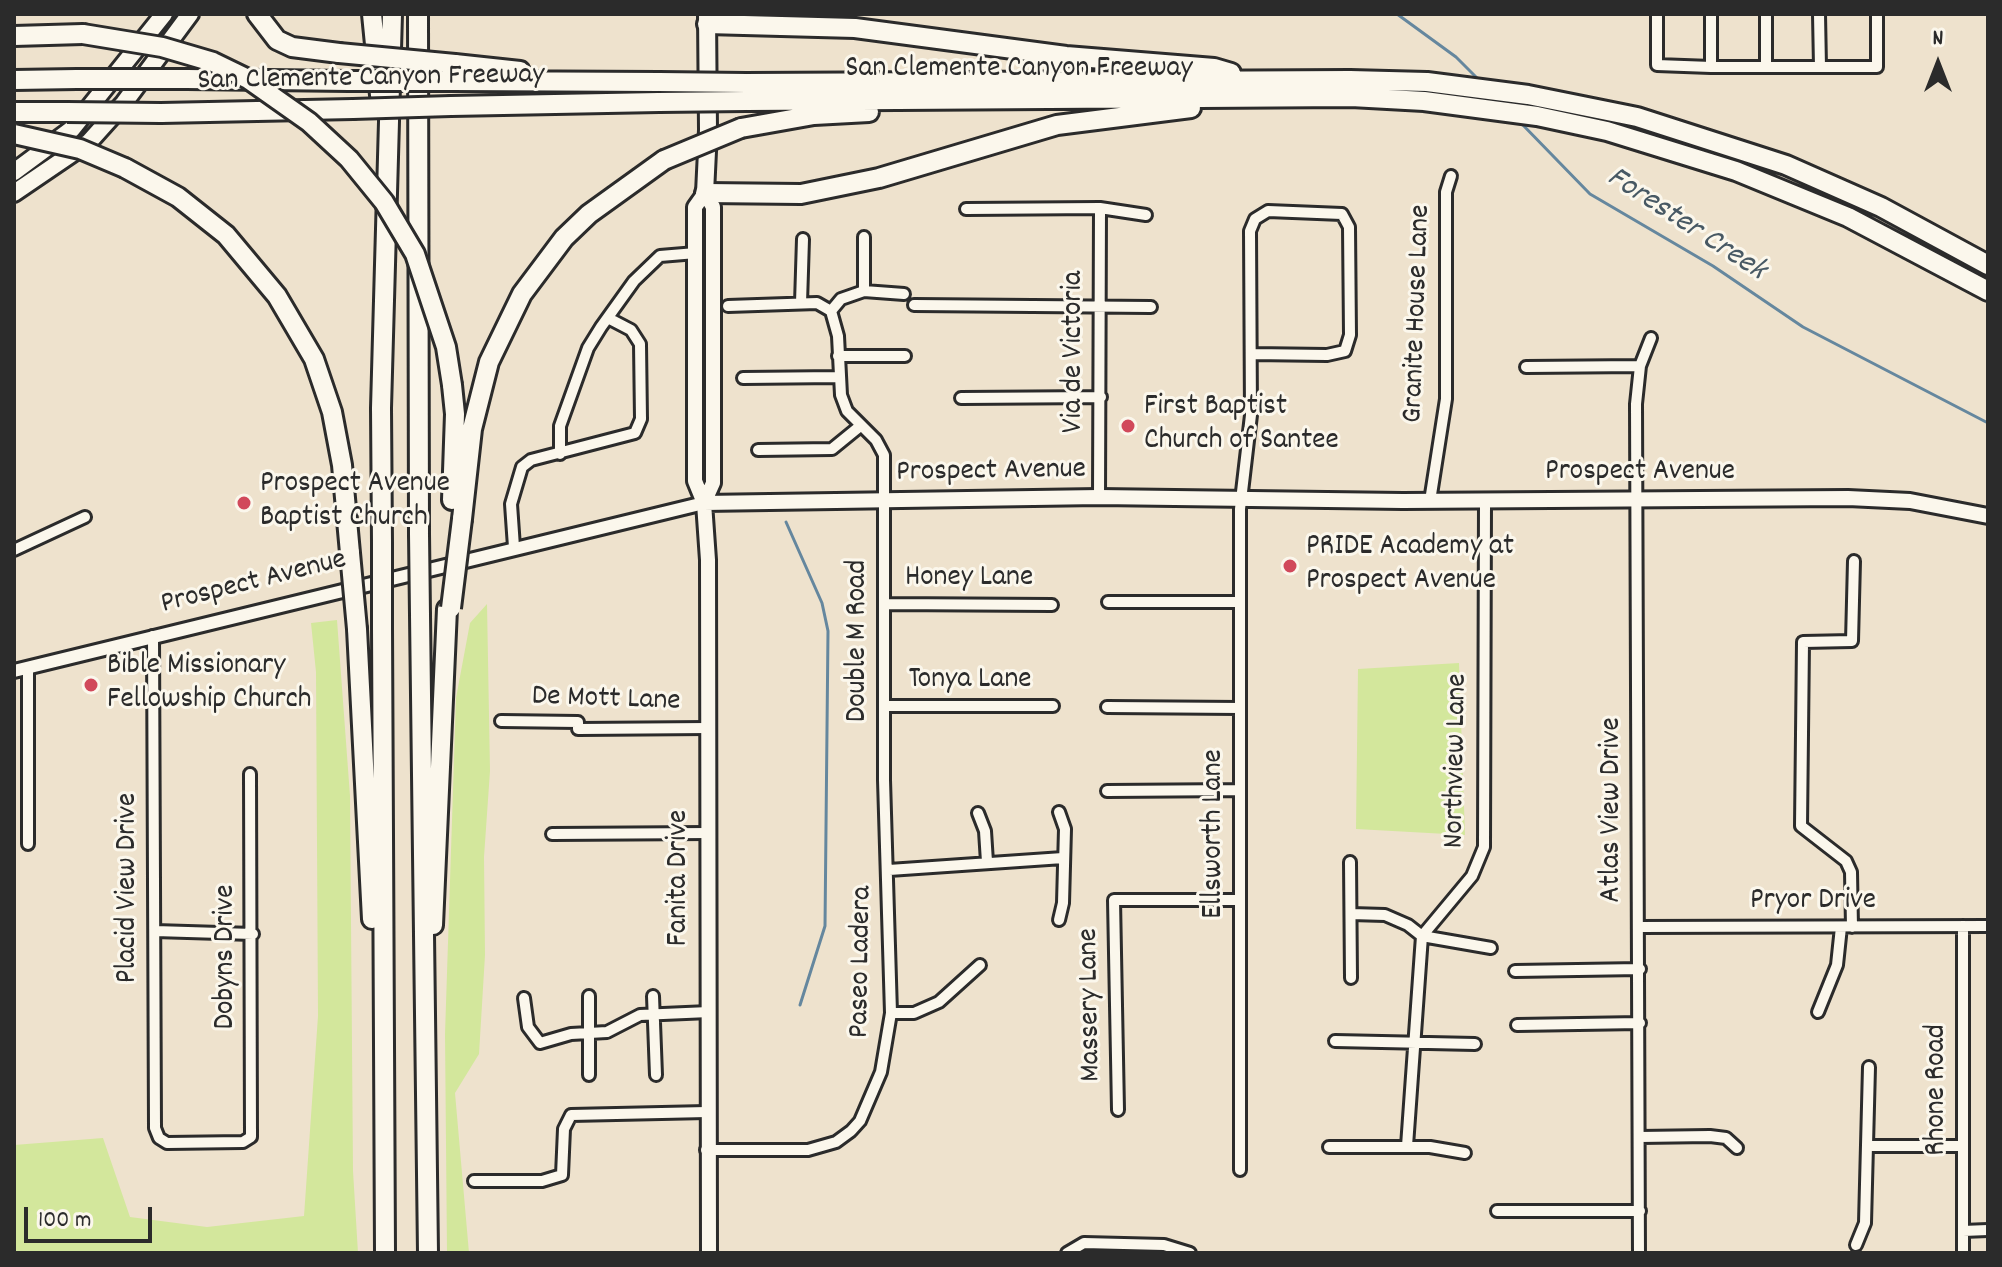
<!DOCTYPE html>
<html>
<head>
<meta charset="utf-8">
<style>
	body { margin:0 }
	#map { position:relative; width:2002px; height:1267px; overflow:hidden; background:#eee2cd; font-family:Dekko,sans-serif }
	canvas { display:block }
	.frame { position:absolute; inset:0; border:16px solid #2b2b2b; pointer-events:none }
	.north { position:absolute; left:1898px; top:24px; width:80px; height:80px; -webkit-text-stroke:6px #fbf7ec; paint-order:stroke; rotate:0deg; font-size:22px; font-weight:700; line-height:32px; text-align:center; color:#2b2b2b }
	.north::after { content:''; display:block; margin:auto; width:28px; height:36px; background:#2b2b2b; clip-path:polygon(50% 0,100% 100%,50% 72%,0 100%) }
	.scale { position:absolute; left:24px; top:1207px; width:128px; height:36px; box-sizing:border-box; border:4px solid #2b2b2b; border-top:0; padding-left:10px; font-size:24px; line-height:28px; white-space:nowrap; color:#2b2b2b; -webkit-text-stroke:6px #fbf7ec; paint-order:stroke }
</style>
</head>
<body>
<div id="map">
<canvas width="2002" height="1267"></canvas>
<div class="frame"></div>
<div class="north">N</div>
<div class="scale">100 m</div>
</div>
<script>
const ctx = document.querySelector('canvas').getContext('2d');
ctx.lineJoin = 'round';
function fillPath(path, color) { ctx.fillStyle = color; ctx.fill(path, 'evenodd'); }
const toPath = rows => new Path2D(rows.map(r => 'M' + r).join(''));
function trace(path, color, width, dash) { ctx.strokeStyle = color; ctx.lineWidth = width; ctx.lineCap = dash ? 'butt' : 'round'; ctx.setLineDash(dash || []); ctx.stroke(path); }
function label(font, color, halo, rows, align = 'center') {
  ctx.font = font + ' Dekko,sans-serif'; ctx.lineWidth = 6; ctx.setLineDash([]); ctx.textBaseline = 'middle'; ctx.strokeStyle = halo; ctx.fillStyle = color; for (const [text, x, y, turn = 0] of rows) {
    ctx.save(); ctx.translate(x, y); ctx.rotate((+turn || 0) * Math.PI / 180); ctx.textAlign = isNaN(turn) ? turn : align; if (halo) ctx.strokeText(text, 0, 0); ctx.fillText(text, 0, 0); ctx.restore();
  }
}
fillPath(toPath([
	[487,604,490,771,484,857,485,955,479,1054,455,1093,469,1253,447,1253,445,1034,456,698,470,623],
	[337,620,350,796,353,1171,358,1253,14,1253,14,1145,103,1138,130,1217,207,1227,304,1216,318,1016,316,672,311,623],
	[1459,663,1465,835,1356,829,1358,669]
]), '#d3e79c');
trace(toPath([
	[1397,14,1456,57,1481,82],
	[1520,122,1590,194,1713,266,1803,327,1988,423],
	[786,522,822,603,828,631,825,926,800,1005]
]), '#65879e', 3);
const minor = toPath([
	[1657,14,1657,65,1711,67,1877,67,1877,14],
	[1711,14,1711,67],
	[1766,14,1766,67],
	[1819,14,1820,67],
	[966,209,1100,208,1146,215],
	[864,291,904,294],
	[801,303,803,239],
	[914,305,1151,307],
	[831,311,841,299,864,291,864,237],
	[838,356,905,356],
	[1526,367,1640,366],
	[743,378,838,377],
	[961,398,1101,397],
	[758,450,832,449,859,427],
	[560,454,560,426,588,348,601,327,634,281,660,256,696,253],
	[1099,497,1100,208],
	[1430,501,1446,399,1446,192,1451,176],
	[514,547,511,504,522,467,531,460,635,433,641,419,640,344,631,330,608,318],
	[14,550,85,517],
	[1108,602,1240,602],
	[885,604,1052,605],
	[153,636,155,1128,159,1138,167,1143,243,1142,251,1137,250,774],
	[28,668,28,844],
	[886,706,1053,706],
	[1107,707,1240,708],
	[501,721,578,722,578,729,708,728],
	[1107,791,1240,790],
	[978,813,985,831,987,862],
	[552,834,709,833],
	[1350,862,1351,978],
	[889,870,1063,858],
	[1351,914,1385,915,1408,925,1422,936,1491,948],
	[1059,920,1063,903,1065,829,1059,812],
	[1963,926,1963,1253],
	[1639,927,1988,926],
	[1852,927,1851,872,1846,861,1801,826,1803,642,1852,641,1854,561],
	[155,931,253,934],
	[1515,971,1640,969],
	[653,996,656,1075],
	[524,998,528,1027,540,1043,571,1034,607,1032,640,1015,709,1012],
	[1818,1012,1837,965,1841,927],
	[891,1013,914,1013,939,1002,980,965],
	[1517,1025,1640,1023],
	[1335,1041,1475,1044],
	[589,1075,589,996],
	[1118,1110,1114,900,1240,900],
	[1640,1137,1710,1136,1726,1138,1737,1148],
	[1407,1146,1422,936,1472,876,1484,847,1485,501],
	[1868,1146,1963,1146],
	[1329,1147,1430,1147,1465,1153],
	[706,1150,808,1150,836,1142,851,1131,860,1121,881,1072,891,1013,884,780,884,455,876,440,847,411,841,395,838,336,831,311,817,303,728,306],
	[1240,1170,1240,509,1251,415,1250,231,1255,219,1268,211,1342,214,1349,227,1350,335,1345,351,1327,355,1252,354],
	[474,1181,542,1181,562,1175,564,1129,571,1115,707,1112],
	[1497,1211,1640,1211],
	[1963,1231,1988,1230],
	[1856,1245,1865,1223,1869,1067],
	[1067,1253,1084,1243,1164,1245,1190,1253],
	[1639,1253,1636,404,1640,366,1651,338]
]);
const tertiary = toPath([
	[14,671,704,503]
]);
const secondary = toPath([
	[704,503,713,483,713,207,705,193,695,207,695,481,704,503,708,560,709,1253],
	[704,503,1099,497,1403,501,1848,498,1910,501,1988,516]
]);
const primary = toPath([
	[14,172,72,129,164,14],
	[14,193,89,142,124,103,190,14],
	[705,193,708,130,707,14]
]);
const motorway = toPath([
	[257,14,277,40,292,47,339,53],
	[372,14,380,95],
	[418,14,419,534],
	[707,24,855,28,1066,56,1214,68,1231,73],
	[14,36,83,34],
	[455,64,520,71],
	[187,79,349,81],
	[14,80,77,79],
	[453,81,659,82],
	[746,83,1350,80,1427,82,1528,95,1637,117,1786,165,1881,207,1988,265],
	[746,101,1351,97,1424,101,1537,116,1607,131,1736,171,1848,217,1988,291],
	[451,106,659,102],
	[14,112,67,112],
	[161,113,353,109],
	[741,128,814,115,869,112],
	[125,168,178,197,226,235,277,296,314,359,332,412,342,465,350,553],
	[705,193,801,194,879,178,1057,125,1191,108],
	[452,385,455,414,452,500],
	[462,519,472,429,489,362,522,294,564,238,589,214,664,160],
	[382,543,381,408,392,14],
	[420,615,428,1253],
	[382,627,385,1253],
	[357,629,372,919],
	[433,925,447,609]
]);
trace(minor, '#2b2b2b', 16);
trace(tertiary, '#2b2b2b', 18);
trace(secondary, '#2b2b2b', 20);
trace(primary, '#2b2b2b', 22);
trace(motorway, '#2b2b2b', 24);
trace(minor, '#fbf7ec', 10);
trace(tertiary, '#fbf7ec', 12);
trace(secondary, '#fbf7ec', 14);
trace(primary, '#fbf7ec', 16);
trace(motorway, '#fbf7ec', 18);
const motorwayBridge = toPath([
	[83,34,162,47,213,62,248,79,309,122,349,159,384,202,415,254,446,347,452,385],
	[339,53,455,64],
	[77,79,187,79],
	[349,81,453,81],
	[659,82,746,83],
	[659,102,746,101],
	[353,109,451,106],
	[67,112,161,113],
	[14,134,80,149,125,168],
	[664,160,741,128],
	[419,534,420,615],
	[382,543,382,627],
	[350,553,357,629],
	[451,608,462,519]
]);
trace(motorwayBridge, '#2b2b2b', 24, []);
trace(motorwayBridge, '#fbf7ec', 18);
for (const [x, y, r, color] of [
	[1128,426,8,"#d1495b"],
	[244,503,8,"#d1495b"],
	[1290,566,8,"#d1495b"],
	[91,685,8,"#d1495b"]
]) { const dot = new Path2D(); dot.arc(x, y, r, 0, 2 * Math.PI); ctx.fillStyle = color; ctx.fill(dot); trace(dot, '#fbf7ec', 3); }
label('30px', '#2b2b2b', '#fbf7ec', [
	["San Clemente Canyon Freeway",1019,71],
	["San Clemente Canyon Freeway",371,80,-1],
	["Granite House Lane",1419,314,-88],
	["Via de Victoria",1076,352,-90],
	["Prospect Avenue",991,473,-1],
	["Prospect Avenue",1640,474],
	["Honey Lane",969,580],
	["Prospect Avenue",254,584,-14],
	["Double M Road",860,641,-90],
	["Tonya Lane",970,682],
	["De Mott Lane",606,701,2],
	["Northview Lane",1458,761,-89],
	["Atlas View Drive",1614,810,-90],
	["Ellsworth Lane",1216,834,-90],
	["Fanita Drive",681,878,-90],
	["Placid View Drive",130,888,-90],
	["Pryor Drive",1813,903],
	["Dobyns Drive",228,957,-90],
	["Paseo Ladera",863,962,-89],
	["Massery Lane",1092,1005,-91],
	["Rhone Road",1939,1090,-90]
]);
label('30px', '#2b2b2b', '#fbf7ec', [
	["First Baptist",1144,409],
	["Church of Santee",1144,443],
	["Prospect Avenue",260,486],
	["Baptist Church",260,520],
	["PRIDE Academy at",1306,549],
	["Prospect Avenue",1306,583],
	["Bible Missionary",107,668],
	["Fellowship Church",107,702]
], 'left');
label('italic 32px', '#485964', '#fbf7ec', [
	["Forester Creek",1685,226,33]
]);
</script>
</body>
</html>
